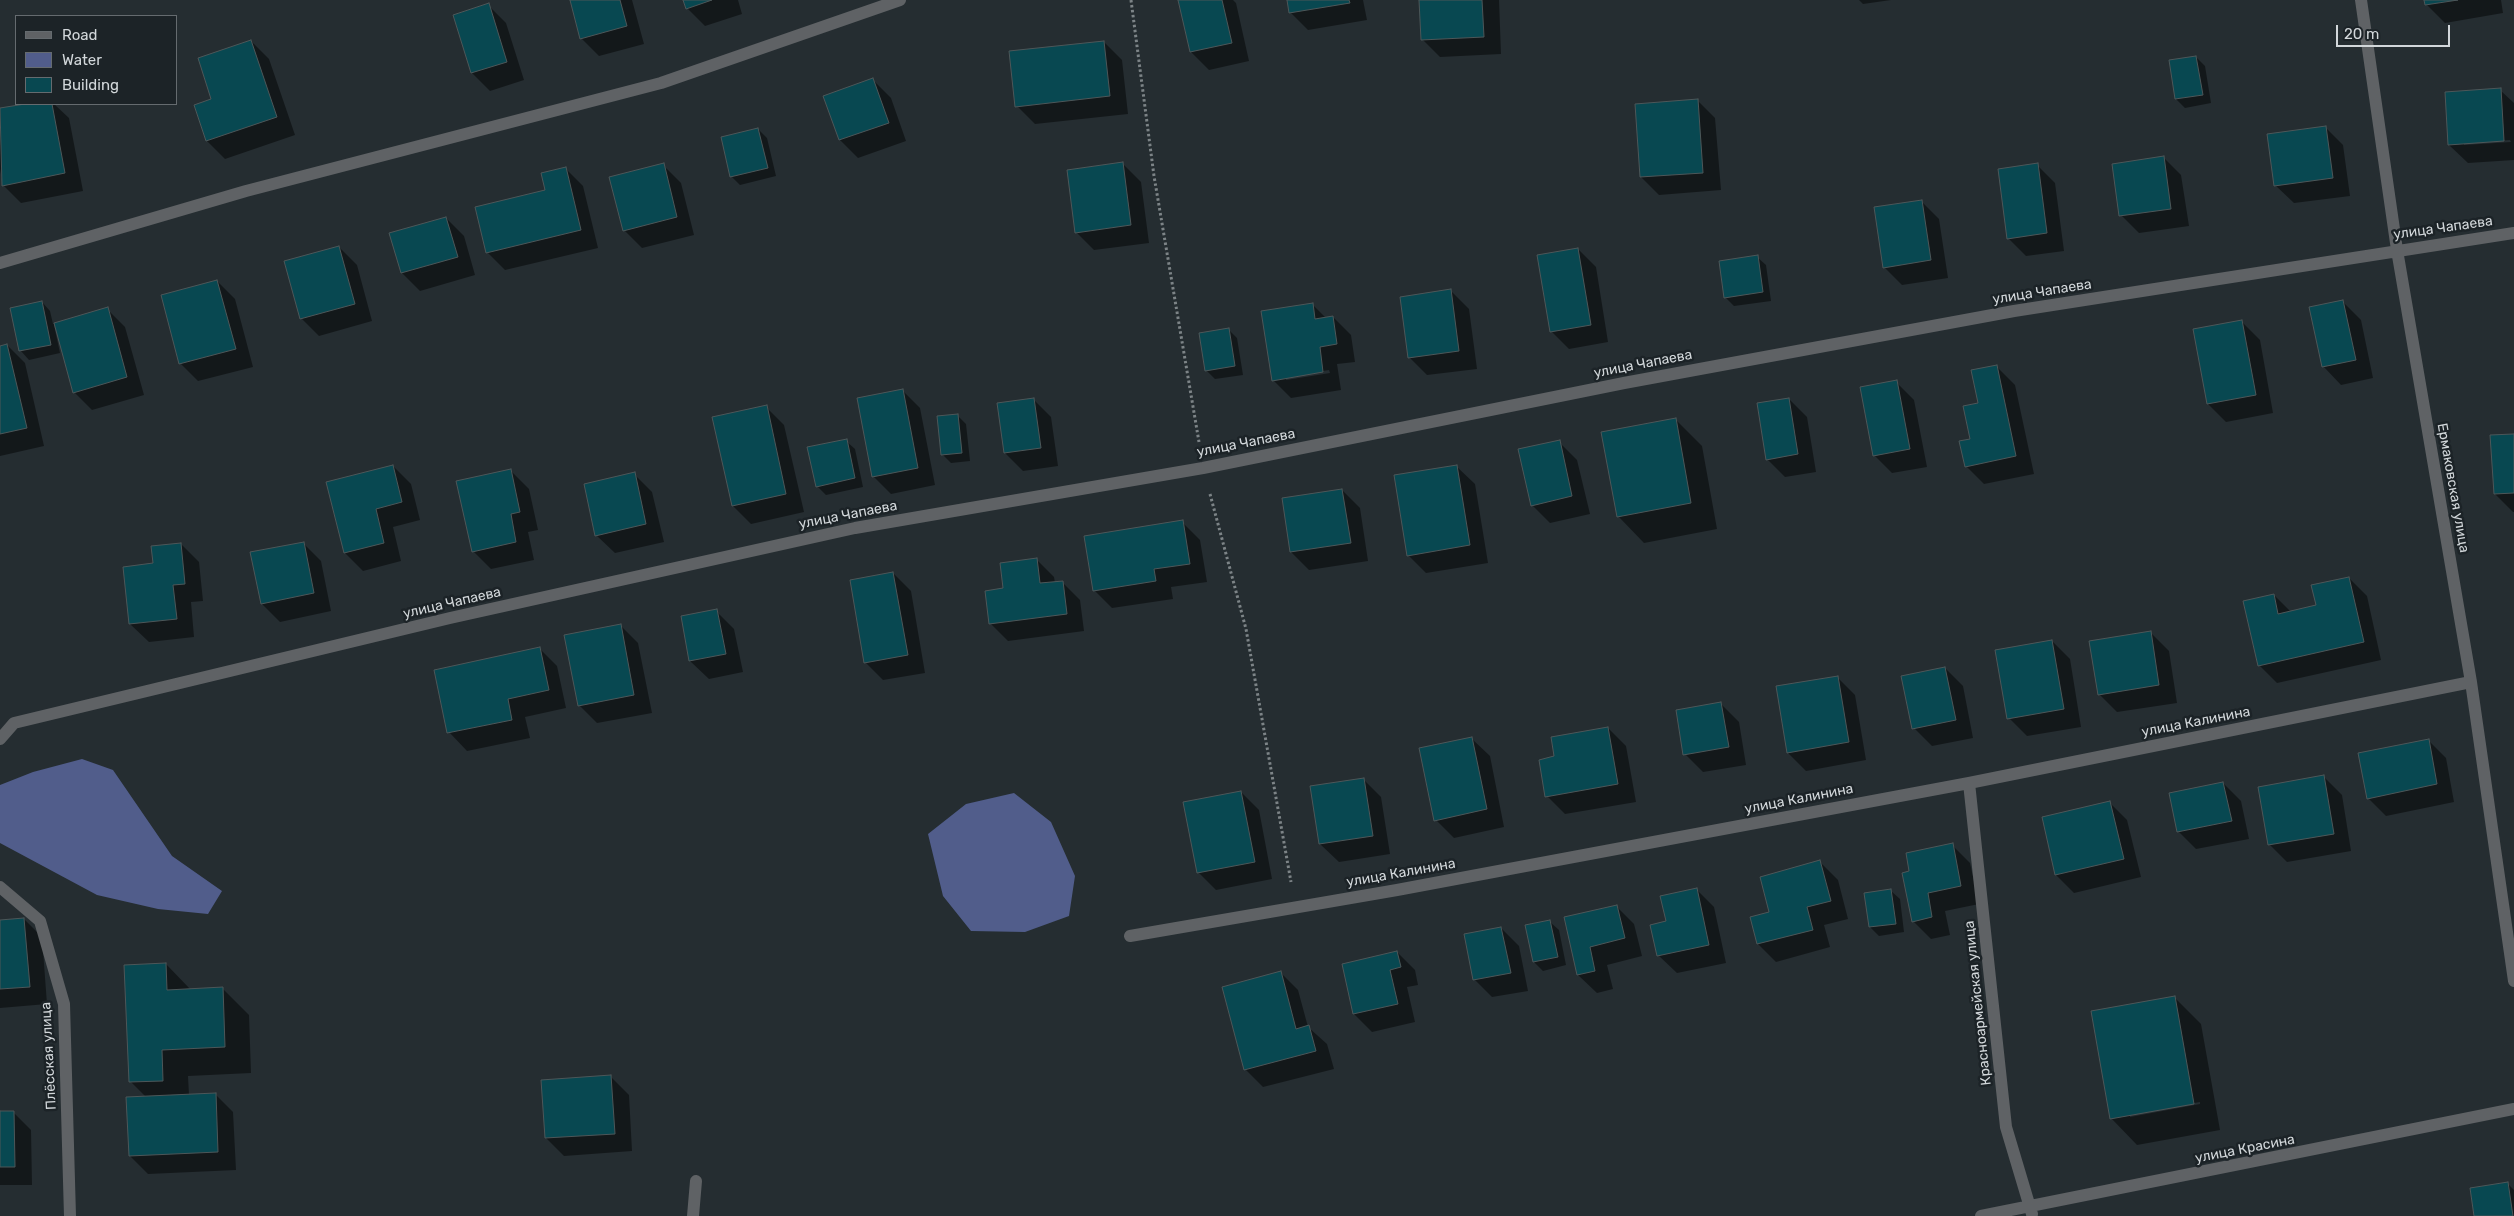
<!DOCTYPE html>
<html>
<head>
<meta charset="utf-8">
<style>
	body { margin:0 }
	#map { position:relative; width:2514px; height:1216px; overflow:hidden; background:#252d31; font-family:Rubik,sans-serif }
	canvas { display:block }
	.legend { position:absolute; left:15px; top:15px; width:162px; height:90px; box-sizing:border-box; background:#1c2327; border:1px solid #656b6f; margin:0; padding:6px 9px; list-style:none; font-size:15px; color:#d2d7da }
	.legend li { display:flex; align-items:center; gap:10px; height:25px }
	.legend b { width:25px; border:1px solid #656b6f }
	.scale { position:absolute; left:2336px; top:25px; width:114px; height:22px; box-sizing:border-box; border:2px solid #d2d7da; border-top:0; padding-left:6px; font-size:15px; line-height:18px; white-space:nowrap; color:#d2d7da; -webkit-text-stroke:4px #1c2327; paint-order:stroke }
</style>
</head>
<body>
<div id="map">
<canvas width="2514" height="1216"></canvas>
<ul class="legend">
<li><b style="height:6px;background:#5f6265"></b>Road</li>
<li><b style="height:14px;background:#515d8b"></b>Water</li>
<li><b style="height:14px;background:#084851"></b>Building</li>
</ul>
<div class="scale">20 m</div>
</div>
<script>
const ctx = document.querySelector('canvas').getContext('2d');
ctx.lineJoin = 'round';
function fillPath(path, color) { ctx.fillStyle = color; ctx.fill(path, 'evenodd'); }
const toPath = rows => new Path2D(rows.map(r => 'M' + r).join(''));
function trace(path, color, width, dash) { ctx.strokeStyle = color; ctx.lineWidth = width; ctx.lineCap = dash ? 'butt' : 'round'; ctx.setLineDash(dash || []); ctx.stroke(path); }
function label(font, color, halo, rows, align = 'center') {
  ctx.font = font + ' Rubik,sans-serif'; ctx.lineWidth = 5; ctx.setLineDash([]); ctx.textBaseline = 'middle'; ctx.strokeStyle = halo; ctx.fillStyle = color; for (const [text, x, y, turn = 0] of rows) {
    ctx.save(); ctx.translate(x, y); ctx.rotate((+turn || 0) * Math.PI / 180); ctx.textAlign = isNaN(turn) ? turn : align; if (halo) ctx.strokeText(text, 0, 0); ctx.fillText(text, 0, 0); ctx.restore();
  }
}
fillPath(toPath([
	[82,759,113,770,172,856,222,891,208,914,158,909,97,895,0,843,0,785,33,772],
	[1014,793,1051,822,1075,876,1069,916,1025,932,971,931,943,896,928,834,966,804]
]), '#515d8b');
fillPath(toPath([
	[571,0,632,0,644,44,599,56,581,38],
	[685,0,738,0,742,14,705,26,687,8],
	[1180,0,1233,0,1236,3,1249,61,1209,70,1191,52],
	[1288,0,1363,0,1367,20,1308,30,1290,12],
	[1420,0,1499,0,1501,54,1440,57,1422,39],
	[1859,0,1891,0,1863,4],
	[2426,0,2501,0,2503,13,2445,23,2427,5],
	[488,5,506,23,524,80,490,91,472,73,454,15],
	[251,41,269,59,295,135,225,159,207,141,213,100],
	[1104,42,1122,60,1128,114,1035,124,1017,106],
	[2196,57,2205,66,2211,103,2185,108,2176,99],
	[873,80,891,98,906,141,858,158,840,140],
	[2500,90,2514,103,2514,160,2468,163,2449,145],
	[2510,140,2511,142,2464,145,2464,143],
	[1697,100,1715,118,1721,190,1659,195,1641,177],
	[31,104,54,104,69,118,83,191,21,203,3,185,0,169,0,110],
	[2325,127,2343,145,2350,196,2294,203,2275,185],
	[758,129,767,138,776,176,740,185,731,176],
	[2163,157,2181,175,2189,226,2139,233,2121,215],
	[1123,164,1141,182,1149,243,1094,250,1076,232],
	[663,165,681,183,694,235,642,248,624,230],
	[2037,165,2055,183,2064,251,2026,256,2008,238],
	[565,168,583,186,598,248,505,270,487,252,547,191],
	[1921,201,1939,219,1948,278,1902,285,1884,267],
	[446,218,464,236,475,275,420,291,402,273],
	[339,247,357,265,372,321,319,336,301,318],
	[1578,249,1596,267,1608,342,1569,349,1551,331],
	[1757,257,1766,265,1771,301,1734,306,1725,297],
	[217,281,235,299,253,367,198,381,180,363],
	[1451,291,1469,309,1477,369,1427,375,1409,357],
	[42,302,50,311,53,324,107,309,125,327,144,395,92,410,74,392,56,325,54,325,60,353,29,360,21,351,11,309],
	[2343,302,2361,320,2373,378,2341,385,2323,366],
	[1312,304,1326,318,1333,317,1351,335,1355,362,1337,364,1341,390,1291,398,1273,380],
	[1329,370,1330,373,1286,380,1286,377],
	[2242,322,2260,340,2273,413,2226,422,2208,404],
	[1228,329,1237,338,1243,375,1215,379,1206,370],
	[7,345,25,363,44,446,0,456,0,347],
	[1997,367,2015,385,2034,474,1984,484,1966,466,1979,404],
	[1896,382,1914,400,1927,467,1892,473,1874,455],
	[902,390,920,408,935,485,891,494,873,476],
	[1033,399,1051,417,1058,466,1023,471,1005,453,999,404],
	[1789,399,1807,417,1816,472,1785,477,1767,459],
	[766,407,784,425,804,512,751,524,733,506],
	[957,415,966,424,970,461,951,463,943,455],
	[1675,419,1702,446,1717,529,1644,543,1618,516],
	[2514,435,2514,512,2513,512,2495,494],
	[846,441,855,449,863,487,826,495,817,486],
	[1559,442,1577,460,1590,514,1550,523,1532,505],
	[393,466,411,484,420,520,393,527,401,561,363,571,345,553],
	[1456,466,1475,484,1488,563,1426,573,1408,555],
	[511,471,529,489,538,530,528,532,534,560,491,569,473,551],
	[634,474,652,492,664,542,615,553,596,535],
	[1342,490,1360,508,1368,561,1309,570,1291,552,1283,499],
	[1182,522,1200,540,1207,582,1171,587,1173,599,1112,608,1094,590],
	[303,543,321,561,331,611,280,622,262,604],
	[181,544,199,562,203,601,191,602,194,637,149,642,130,624,154,564],
	[1036,559,1054,577,1055,583,1062,582,1080,600,1084,631,1008,641,990,623,1004,589],
	[893,573,911,591,925,673,883,680,865,662],
	[2349,578,2367,596,2381,660,2277,683,2259,665,2274,595,2291,612,2317,606],
	[716,611,734,629,743,672,709,679,690,661,682,617],
	[620,625,638,643,652,713,597,723,579,705],
	[2151,633,2169,651,2177,703,2117,712,2099,694],
	[2052,641,2070,659,2081,727,2027,736,2009,718],
	[539,648,557,666,566,708,525,717,530,738,467,751,449,732],
	[1945,668,1963,686,1973,738,1932,746,1914,728],
	[1837,677,1855,695,1866,760,1806,771,1788,753],
	[1721,704,1739,722,1746,765,1703,772,1685,754],
	[1608,728,1626,746,1636,802,1565,814,1547,796,1556,757],
	[1471,738,1490,756,1504,827,1454,838,1436,820],
	[2428,740,2446,758,2454,802,2386,816,2368,798],
	[2324,777,2342,795,2351,851,2287,862,2269,844],
	[1363,779,1381,797,1390,854,1339,862,1320,844,1312,787],
	[2223,783,2241,801,2249,839,2196,849,2178,831],
	[1241,792,1259,810,1272,879,1216,890,1198,872],
	[2109,802,2127,820,2141,877,2074,893,2056,875,2043,818],
	[1952,845,1970,863,1979,904,1945,911,1950,935,1931,939,1913,921,1911,872],
	[1820,862,1838,880,1848,919,1824,925,1830,947,1776,962,1758,944,1771,913],
	[1696,889,1714,907,1726,963,1677,973,1658,955,1668,922],
	[1891,891,1900,899,1904,932,1879,936,1870,927],
	[1616,906,1634,924,1642,956,1607,965,1613,989,1597,993,1578,975,1565,918],
	[24,919,42,937,47,1004,0,1008,0,922],
	[1550,922,1559,930,1566,965,1543,971,1534,962],
	[1501,928,1519,946,1528,991,1492,997,1474,979],
	[1397,952,1415,970,1418,985,1407,987,1415,1022,1372,1032,1354,1014],
	[166,964,191,990,222,988,249,1015,251,1073,188,1076,189,1095,215,1094,233,1112,236,1170,148,1174,130,1156,146,1097,130,1081],
	[1280,972,1298,990,1308,1027,1327,1044,1334,1069,1263,1087,1245,1069],
	[2175,998,2201,1024,2220,1130,2137,1145,2111,1118],
	[2200,1102,2200,1104,2130,1117,2130,1114],
	[611,1077,629,1095,632,1151,564,1156,546,1138],
	[13,1112,31,1130,32,1185,0,1185,0,1113],
	[2508,1184,2514,1190,2514,1216,2475,1216]
]), '#0007');
const building = toPath([
	[570,0,620,0,627,26,580,39,570,0],
	[683,0,712,0,686,9,683,0],
	[1178,0,1222,0,1232,43,1190,52,1178,0],
	[1287,0,1349,0,1350,3,1289,13,1287,0],
	[1419,0,1482,0,1484,37,1421,40,1419,0],
	[2424,0,2458,0,2425,5,2424,0],
	[489,3,507,62,471,73,453,15,489,3],
	[251,40,277,117,206,141,194,105,211,99,198,58,251,40],
	[1104,41,1110,96,1015,107,1009,51,1104,41],
	[2196,56,2203,95,2175,99,2169,60,2196,56],
	[873,78,889,123,839,140,823,96,873,78],
	[2501,88,2504,141,2448,145,2445,92,2501,88],
	[1698,99,1703,173,1640,177,1635,104,1698,99],
	[25,104,52,104,65,173,2,186,0,108,25,104],
	[2326,126,2333,178,2274,186,2267,134,2326,126],
	[758,128,768,168,730,177,721,137,758,128],
	[2164,156,2171,209,2119,216,2112,164,2164,156],
	[1123,162,1131,225,1075,233,1067,170,1123,162],
	[664,163,677,217,623,231,609,177,664,163],
	[2038,163,2047,233,2007,239,1998,169,2038,163],
	[566,167,581,230,486,253,475,207,545,190,541,173,566,167],
	[1922,200,1931,260,1883,268,1874,207,1922,200],
	[446,217,458,257,401,273,389,233,446,217],
	[339,246,355,304,300,319,284,261,339,246],
	[1578,248,1591,325,1550,332,1537,255,1578,248],
	[1758,255,1763,292,1724,298,1719,261,1758,255],
	[217,280,236,349,179,364,161,295,217,280],
	[1451,289,1459,351,1408,358,1400,297,1451,289],
	[2343,300,2356,360,2322,367,2309,307,2343,300],
	[42,301,51,345,19,351,10,308,42,301],
	[1313,303,1315,319,1333,316,1337,344,1320,347,1323,372,1272,381,1261,311,1313,303],
	[108,307,127,377,73,393,54,323,108,307],
	[2242,320,2256,395,2207,404,2193,329,2242,320],
	[1229,328,1235,366,1205,371,1199,333,1229,328],
	[7,344,27,428,0,434,0,346,7,344],
	[1997,365,2016,456,1965,467,1959,441,1970,439,1963,406,1978,403,1971,370,1997,365],
	[1897,380,1910,449,1873,456,1860,387,1897,380],
	[903,389,918,468,872,477,857,398,903,389],
	[1034,398,1041,448,1004,453,997,403,1034,398],
	[1789,398,1798,454,1766,460,1757,403,1789,398],
	[767,405,786,494,732,506,712,417,767,405],
	[958,414,962,453,941,455,937,416,958,414],
	[1676,418,1691,503,1617,517,1601,432,1676,418],
	[2514,434,2514,493,2494,494,2490,435,2514,434],
	[847,439,855,478,816,487,807,447,847,439],
	[1560,440,1572,496,1531,506,1518,449,1560,440],
	[393,465,402,502,376,509,384,543,344,553,326,482,393,465],
	[1457,465,1470,545,1407,556,1394,475,1457,465],
	[511,469,520,512,511,514,516,542,472,552,456,481,511,469],
	[635,472,646,524,595,536,584,484,635,472],
	[1342,489,1351,543,1290,552,1282,498,1342,489],
	[1183,520,1190,564,1154,569,1156,581,1093,591,1084,536,1183,520],
	[304,542,314,593,261,604,250,552,304,542],
	[181,543,185,584,173,585,177,619,129,624,123,567,153,563,151,546,181,543],
	[1037,558,1040,583,1063,581,1067,614,989,624,985,591,1003,588,1000,563,1037,558],
	[893,572,908,655,864,663,850,580,893,572],
	[2349,577,2364,642,2258,666,2243,601,2274,594,2278,614,2316,605,2311,585,2349,577],
	[717,609,726,654,689,661,681,616,717,609],
	[621,624,634,695,578,706,564,635,621,624],
	[2151,631,2159,685,2098,695,2089,641,2151,631],
	[2052,640,2064,709,2007,719,1995,650,2052,640],
	[540,647,549,690,508,699,512,720,447,733,434,670,540,647],
	[1945,667,1956,720,1912,729,1901,676,1945,667],
	[1838,676,1849,742,1787,753,1776,686,1838,676],
	[1721,702,1729,747,1683,755,1676,710,1721,702],
	[1608,727,1618,784,1545,797,1539,760,1554,756,1551,737,1608,727],
	[1472,737,1487,809,1434,821,1419,748,1472,737],
	[2429,739,2437,784,2367,799,2358,753,2429,739],
	[2324,775,2334,834,2268,845,2258,787,2324,775],
	[1364,778,1373,836,1319,844,1310,786,1364,778],
	[2223,782,2232,821,2177,832,2169,793,2223,782],
	[1241,791,1255,862,1197,873,1183,802,1241,791],
	[2110,801,2124,859,2055,875,2042,817,2110,801],
	[1953,843,1961,886,1928,893,1932,917,1912,922,1902,873,1909,871,1906,853,1953,843],
	[1820,860,1831,901,1807,907,1813,930,1757,944,1750,917,1769,912,1760,877,1820,860],
	[1697,888,1709,945,1657,956,1650,925,1666,921,1660,896,1697,888],
	[1891,889,1896,924,1869,927,1864,893,1891,889],
	[1617,905,1625,938,1590,947,1595,971,1577,975,1564,917,1617,905],
	[24,918,30,987,0,989,0,920,24,918],
	[1550,920,1558,957,1533,962,1525,925,1550,920],
	[1501,927,1511,973,1473,980,1464,934,1501,927],
	[1397,951,1401,967,1390,970,1398,1004,1353,1014,1342,964,1397,951],
	[166,963,167,990,223,987,225,1047,162,1050,163,1081,129,1082,124,965,166,963],
	[1281,971,1296,1029,1309,1025,1316,1051,1244,1070,1222,987,1281,971],
	[2175,996,2194,1104,2110,1119,2091,1011,2175,996],
	[611,1075,615,1134,545,1138,541,1080,611,1075],
	[216,1093,218,1152,129,1156,126,1097,216,1093],
	[0,1111,14,1111,15,1167,0,1167,0,1111],
	[2508,1182,2513,1216,2474,1216,2470,1188,2508,1182]
]);
fillPath(building, '#084851');
trace(building, '#4d5759', 1);
trace(toPath([
	[1131,0,1154,176,1199,442],
	[1210,494,1246,629,1291,882]
]), '#7d8487', 3, [2.5, 2.5]);
trace(toPath([
	[693,1216,696,1181]
]), '#5f6265', 12);
trace(toPath([
	[2361,0,2397,250,2471,682,2514,981],
	[0,263,246,191,661,83,900,0],
	[0,739,14,723,450,618,855,528,1203,468,1624,383,2014,311,2514,233],
	[1969,783,2006,1127,2032,1214],
	[0,887,40,921,64,1004,70,1216],
	[1130,936,1397,890,1969,783,2471,682],
	[1981,1216,2514,1109]
]), '#5f6265', 12);
label('14px', '#d2d7da', '#1c2327', [
	["улица Чапаева",2443,228,-8],
	["улица Чапаева",2042,292,-9],
	["улица Чапаева",1643,364,-11],
	["улица Чапаева",1246,443,-11],
	["Ермаковская улица",2453,488,80],
	["улица Чапаева",848,515,-11],
	["улица Чапаева",452,603,-13],
	["улица Калинина",2196,722,-11],
	["улица Калинина",1799,799,-11],
	["улица Калинина",1401,873,-10],
	["Красноармейская улица",1978,1003,-96],
	["Плёсская улица",49,1056,-93],
	["улица Красина",2245,1149,-11]
]);
</script>
</body>
</html>
